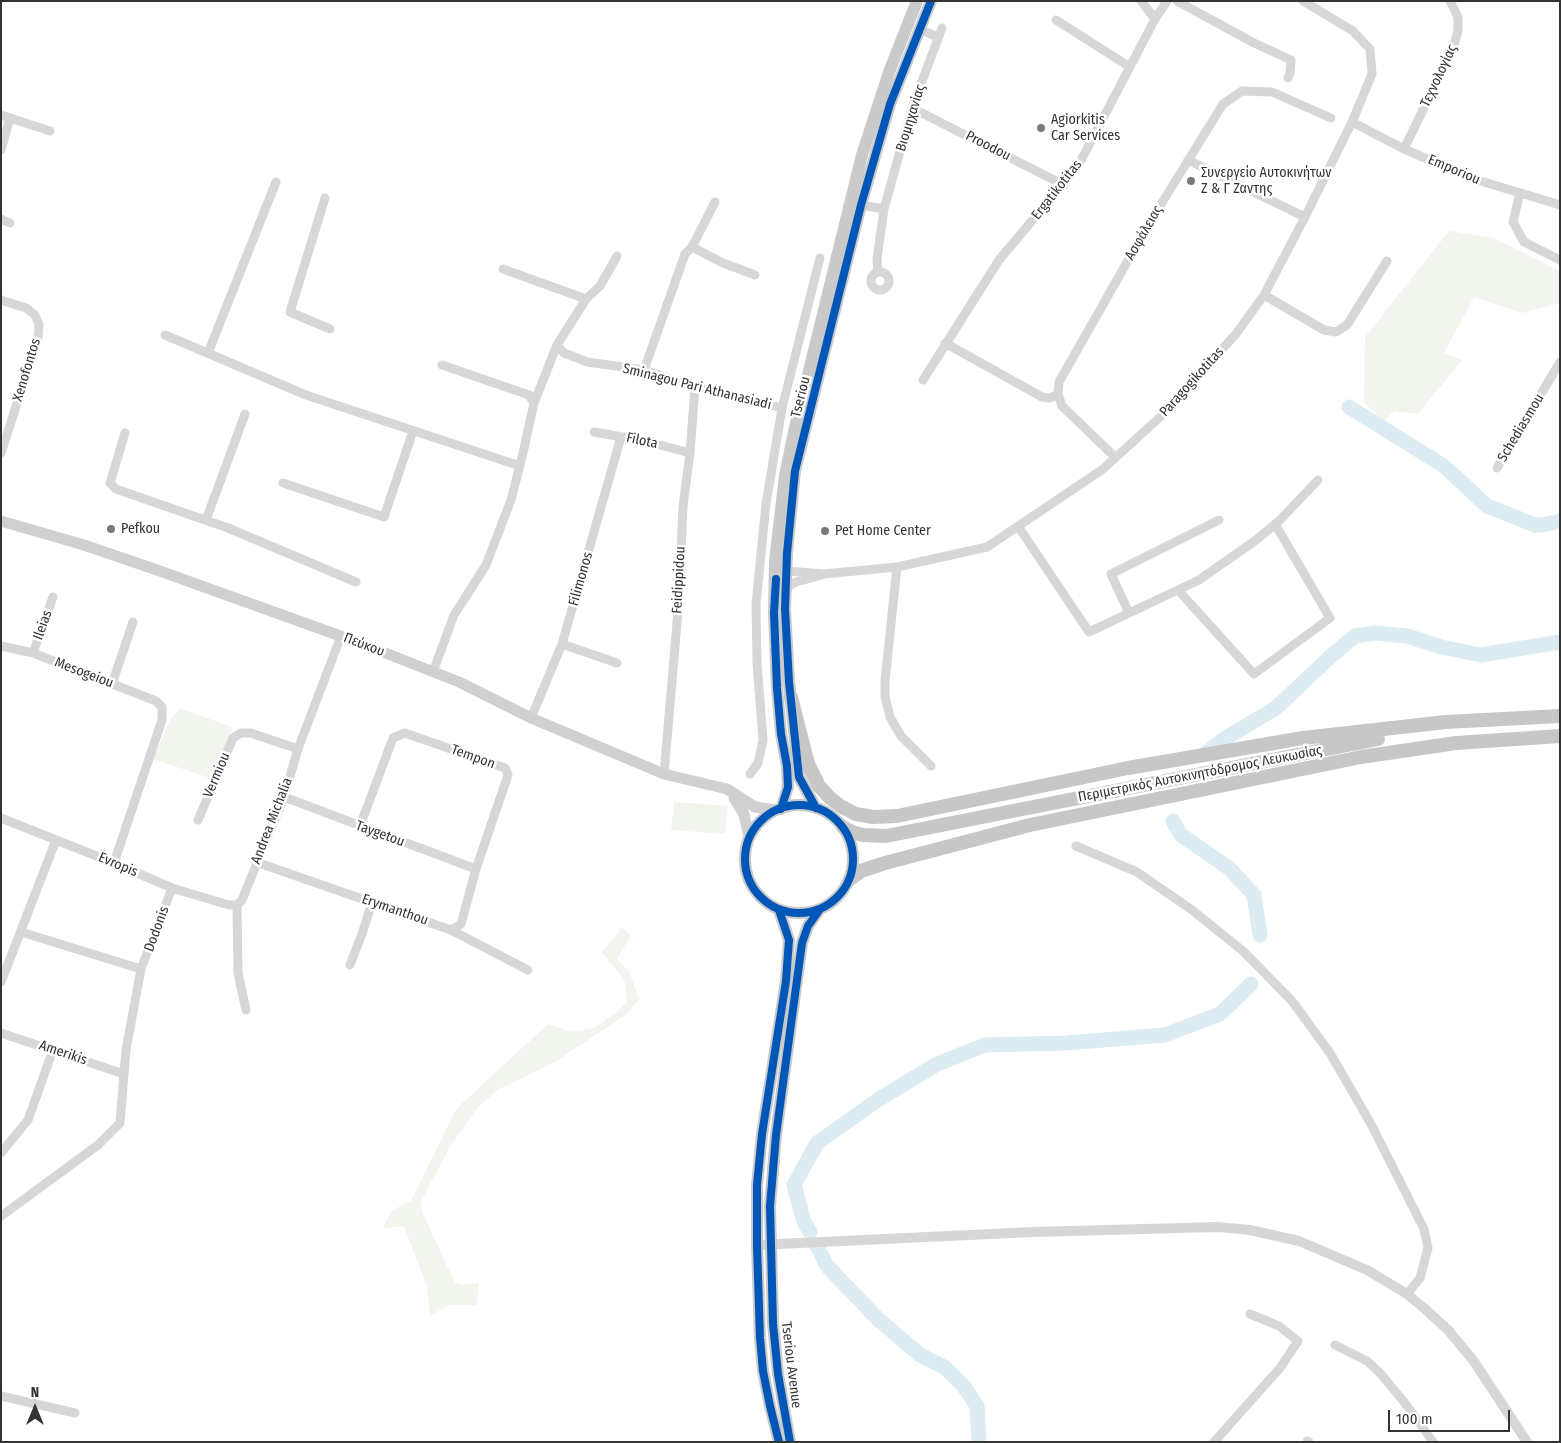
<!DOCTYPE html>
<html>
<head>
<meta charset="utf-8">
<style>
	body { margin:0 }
	#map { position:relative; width:1561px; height:1443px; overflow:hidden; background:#fff; font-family:"Fira Sans Condensed",sans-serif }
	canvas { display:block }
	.frame { position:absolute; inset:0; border:2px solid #333; pointer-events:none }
	.north { position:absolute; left:10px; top:1383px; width:50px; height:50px; -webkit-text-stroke:4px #fff; paint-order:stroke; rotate:0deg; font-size:14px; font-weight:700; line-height:20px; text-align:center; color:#333 }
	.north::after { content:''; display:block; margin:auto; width:18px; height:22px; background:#333; clip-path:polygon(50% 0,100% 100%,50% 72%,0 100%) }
	.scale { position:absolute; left:1388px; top:1410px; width:122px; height:22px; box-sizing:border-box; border:2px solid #333; border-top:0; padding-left:6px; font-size:15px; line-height:18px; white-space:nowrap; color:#333; -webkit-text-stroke:4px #fff; paint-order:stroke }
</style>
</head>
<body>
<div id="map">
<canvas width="1561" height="1443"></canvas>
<div class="frame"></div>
<div class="north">N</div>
<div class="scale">100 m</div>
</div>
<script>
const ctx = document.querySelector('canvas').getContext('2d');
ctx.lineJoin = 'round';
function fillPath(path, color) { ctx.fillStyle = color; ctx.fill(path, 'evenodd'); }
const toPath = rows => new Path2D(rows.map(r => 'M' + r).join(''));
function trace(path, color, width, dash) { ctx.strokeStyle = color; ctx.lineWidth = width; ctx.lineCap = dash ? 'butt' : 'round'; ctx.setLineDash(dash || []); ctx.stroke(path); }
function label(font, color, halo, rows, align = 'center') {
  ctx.font = font + ' "Fira Sans Condensed",sans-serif'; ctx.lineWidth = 5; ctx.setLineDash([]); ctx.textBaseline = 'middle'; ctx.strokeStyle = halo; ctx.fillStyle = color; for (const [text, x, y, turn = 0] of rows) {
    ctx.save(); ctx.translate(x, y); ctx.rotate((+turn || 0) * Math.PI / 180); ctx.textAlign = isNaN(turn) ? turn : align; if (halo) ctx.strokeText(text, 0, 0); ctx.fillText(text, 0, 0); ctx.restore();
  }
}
fillPath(toPath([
	[1449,231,1494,238,1560,271,1560,303,1522,313,1474,297,1444,353,1462,360,1418,414,1395,411,1383,421,1364,402,1365,337],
	[179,708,232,727,229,743,210,778,153,759,169,722],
	[674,802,728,806,725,834,671,830],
	[622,928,631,935,617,959,629,971,639,999,627,1014,553,1063,499,1089,478,1107,451,1145,421,1201,422,1212,455,1283,463,1285,479,1283,477,1305,449,1305,430,1316,427,1287,404,1226,383,1228,391,1211,411,1201,456,1109,548,1024,572,1032,594,1028,617,1012,627,1002,624,980,602,952]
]), '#f1f5ed');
trace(toPath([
	[1349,407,1444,466,1487,506,1535,525,1543,525,1560,521],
	[1205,754,1224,739,1276,708,1331,656,1355,636,1375,633,1407,636,1441,647,1481,655,1560,642],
	[1173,821,1181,835,1229,868,1254,895,1260,935],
	[810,1232,804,1222,794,1185,817,1143,876,1101,937,1064,985,1045,1066,1043,1165,1035,1220,1014,1251,984],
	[817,1246,827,1266,878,1319,920,1355,944,1367,963,1385,977,1406,979,1442]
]), '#ddebf3', 15);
trace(toPath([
	[1141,1,1155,19],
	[1177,1,1254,43,1291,60,1290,73,1288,78],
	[1056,20,1130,67],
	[919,29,938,37],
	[912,108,1064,185],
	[1,115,50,131],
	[1352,122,1404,149,1474,179,1560,205],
	[1404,149,1453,48,1458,31,1458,17,1450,1],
	[1,150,10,118],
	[1188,160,1305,217],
	[1520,193,1513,222,1524,242,1560,260],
	[325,198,290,312,330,329],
	[861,205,884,209],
	[1,219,10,223],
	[692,247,723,263,755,275],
	[503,269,586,299],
	[878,272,877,259,884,209,912,108,942,28],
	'871 281a9 9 0 1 1 18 0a9 9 0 1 1-18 0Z',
	[1264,295,1324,330,1336,332,1347,325,1387,261],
	[1,300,26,308,35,315,39,324,38,338,1,453],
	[165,335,306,395,520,466],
	[945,343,1042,397,1050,398,1058,394],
	[557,345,564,353,587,362,644,370,695,387,782,408],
	[208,353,276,182],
	[442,365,529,395,534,403],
	[644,370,685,254,692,247,715,202],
	[923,380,999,260,1078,166,1155,19,1167,1],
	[594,432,645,441,690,453],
	[125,433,110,483,116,489,228,528,356,582],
	[1115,457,1062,406,1058,394,1059,382,1147,227,1223,104,1242,91,1272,92,1331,118],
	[1497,468,1560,362],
	[283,483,384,517,413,431],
	[206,520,245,414],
	[1018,526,1089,632,1199,580,1256,540,1279,521,1318,480],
	[897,567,885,681,885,697,890,717,901,736,931,766],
	[787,571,824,574,897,567,987,547,1103,469,1159,418,1236,334,1264,295,1305,217,1352,122,1372,74,1370,49,1353,31,1303,1],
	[1178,590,1254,674,1330,618,1275,524],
	[786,591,789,586,796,582,822,575],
	[1129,613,1111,574,1219,520],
	[562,644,617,663],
	[1,646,33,653,156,701,162,707,162,720,114,863],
	[33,653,53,597],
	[433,672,454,615,486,565,511,500,523,453,534,403,557,345,586,299,600,286,617,256],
	[112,684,133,622],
	[531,718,562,644,621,437],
	[664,774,679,600,683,506,690,453,695,387],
	[750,774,758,763,763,740,757,663,756,604,766,504,782,408,820,258],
	[284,797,476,869],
	[1,818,114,863,172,888,229,905,237,905],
	[198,820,233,738,241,733,251,733,298,749],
	[360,826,393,738,405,733,505,768,508,775,476,869,461,924,451,930],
	[1076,846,1137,872,1192,910,1243,951,1292,1001,1330,1053,1371,1124,1424,1229,1428,1248,1420,1278,1407,1294],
	[256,862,451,930,528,970],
	[21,932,141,969],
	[350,965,363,931,372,902],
	[1,982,56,840],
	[246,1010,238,973,237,905,242,900,284,797,298,749,341,636],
	[1,1033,124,1074],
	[1,1153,28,1120,53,1050],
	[1,1216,98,1145,120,1123,126,1050,141,969,172,888],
	[1335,1345,1367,1361,1381,1374,1408,1407,1433,1442],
	[1,1396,75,1413],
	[1307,1441,1309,1442],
	[1214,1442,1280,1368,1298,1341,1279,1326,1250,1314]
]), '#d7d7d7', 9);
trace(toPath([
	[757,1245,1033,1232,1218,1227,1250,1230,1299,1241,1367,1270,1407,1294,1424,1308,1448,1330,1473,1360,1527,1442]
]), '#d7d7d7', 10);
trace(toPath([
	[1,521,84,545,157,570,360,643,459,682,531,718,664,774,727,789,755,807,775,810],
	[734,798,744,814,749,837]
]), '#d0d0d0', 11);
trace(toPath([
	'745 859a54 54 0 1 1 108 0a54 54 0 1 1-108 0Z',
	[816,808,799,777,789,682,785,609,787,553,795,471,861,205,890,104,931,1],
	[781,809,788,787,787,766,781,734,777,688,774,613,775,561,785,475,794,432,862,155,889,72,917,1],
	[779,1442,770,1406,763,1371,760,1338,757,1245,757,1185,762,1134,786,981,789,940,779,910],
	[790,1442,778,1374,773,1324,770,1206,776,1135,802,943,808,926,820,909]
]), '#cacaca', 12);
trace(toPath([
	[791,697,808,764,819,786,830,798,842,807,856,814,873,817,897,816,1128,768,1303,738,1446,722,1560,716],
	[843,827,852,832,863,835,886,836,1378,739],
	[850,879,861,871,885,863,1030,825,1361,757,1456,743,1560,736]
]), '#c7c7c7', 14);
trace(toPath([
	[776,579,774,613,777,688,781,734,787,766,788,787,781,809],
	'745 859a54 54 0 1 1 108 0a54 54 0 1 1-108 0Z',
	[816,808,799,777,789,682,785,609,787,553,795,471,861,205,890,104,931,1],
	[779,1442,770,1406,763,1371,760,1338,757,1245,757,1185,762,1134,786,981,789,940,779,910],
	[790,1442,778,1374,773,1324,770,1206,776,1135,802,943,808,926,820,909]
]), '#0057b8', 8);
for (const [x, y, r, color] of [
	[1041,128,5,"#7a7a7a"],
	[1191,181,5,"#7a7a7a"],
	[111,529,5,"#7a7a7a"],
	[825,531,5,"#7a7a7a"]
]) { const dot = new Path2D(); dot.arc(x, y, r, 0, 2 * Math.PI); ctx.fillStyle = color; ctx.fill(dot); trace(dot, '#fff', 2); }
label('14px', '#333', '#fff', [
	["Τεχνολογίας",1439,76,-65],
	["Βιομηχανίας",911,118,-73],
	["Proodou",988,146,27],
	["Emporiou",1454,170,23],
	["Ergatikotitas",1057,190,-52],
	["Ασφάλειας",1144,233,-60],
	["Xenofontos",27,370,-73],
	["Paragogikotitas",1192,382,-48],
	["Sminagou Pari Athanasiadi",697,387,14],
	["Tseriou",801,397,-76],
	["Schediasmou",1521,428,-59],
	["Filota",642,441,12],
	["Filimonos",581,579,-74],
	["Feidippidou",679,580,-87],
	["Ileias",43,625,-70],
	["Πεύκου",364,645,21],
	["Mesogeiou",84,673,21],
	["Tempon",473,757,20],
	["Περιμετρικός Αυτοκινητόδρομος Λευκωσίας",1200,774,-11],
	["Vermiou",217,775,-67],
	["Andrea Michalia",272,821,-69],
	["Taygetou",380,834,20],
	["Evropis",118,865,23],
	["Erymanthou",395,910,19],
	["Dodonis",157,929,-70],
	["Amerikis",63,1053,19],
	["Tseriou Avenue",791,1365,83]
]);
label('14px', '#333', '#fff', [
	["Agiorkitis",1051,120],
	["Car Services",1051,136],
	["Συνεργείο Αυτοκινήτων",1201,173],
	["Ζ & Γ Ζαντης",1201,189],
	["Pefkou",121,529],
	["Pet Home Center",835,531]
], 'left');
</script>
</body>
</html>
